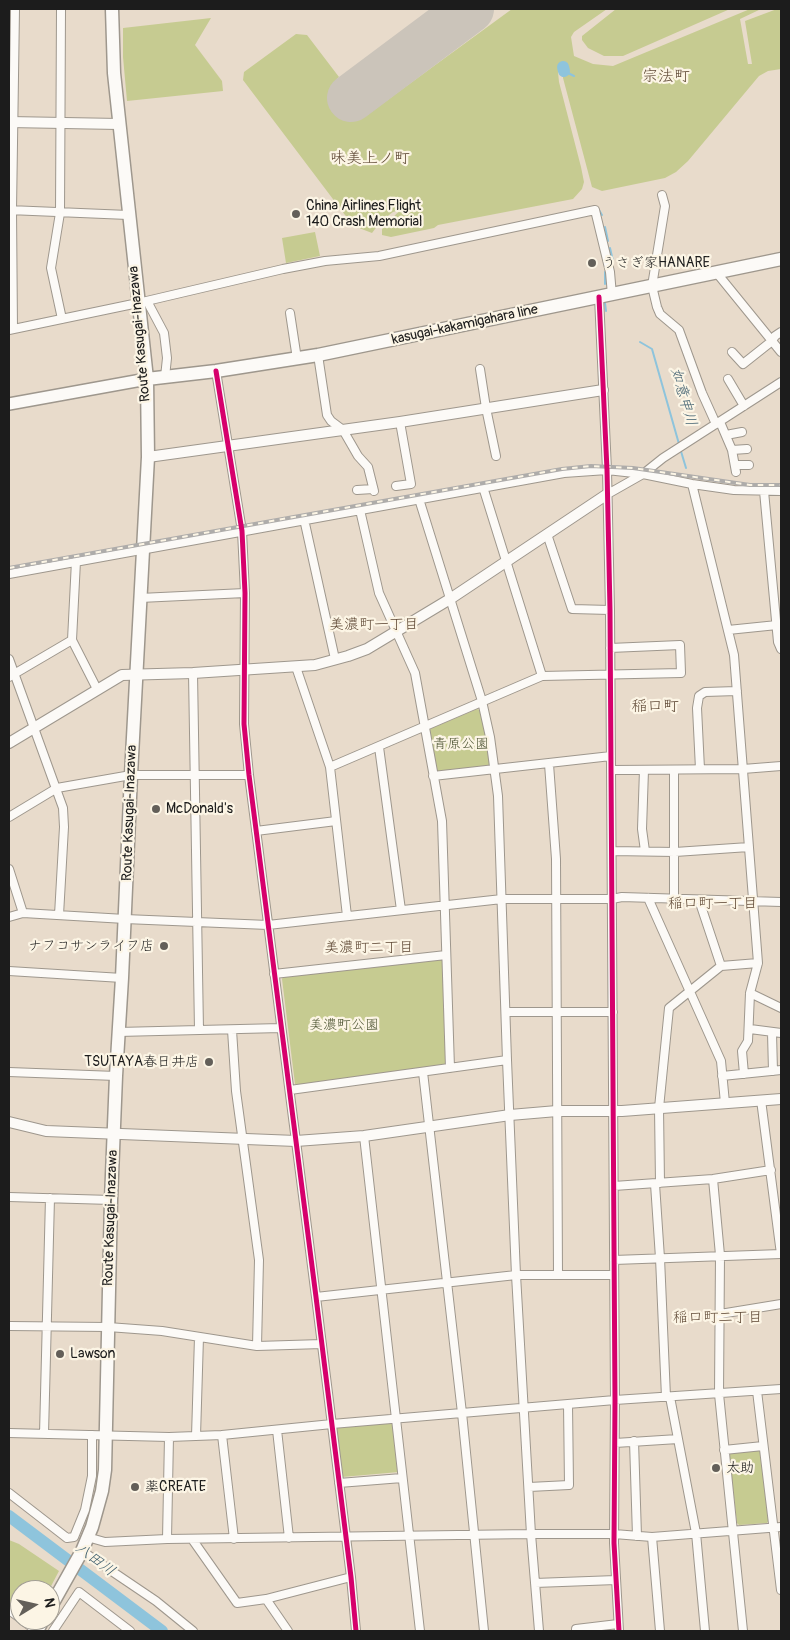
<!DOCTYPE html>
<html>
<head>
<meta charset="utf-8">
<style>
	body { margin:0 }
	#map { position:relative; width:790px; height:1640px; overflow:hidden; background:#e8dbcb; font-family:Pangolin,sans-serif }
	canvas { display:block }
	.frame { position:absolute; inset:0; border:10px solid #1c1c1c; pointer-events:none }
	.north { position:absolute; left:10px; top:1580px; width:50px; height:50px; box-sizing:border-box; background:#fcf5e5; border:1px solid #a29e95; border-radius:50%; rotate:81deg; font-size:14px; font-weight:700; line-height:20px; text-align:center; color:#1c1c1c }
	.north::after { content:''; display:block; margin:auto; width:18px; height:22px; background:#635f59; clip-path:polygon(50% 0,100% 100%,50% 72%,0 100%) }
</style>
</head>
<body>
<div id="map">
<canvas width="790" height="1640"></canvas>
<div class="frame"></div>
<div class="north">N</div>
</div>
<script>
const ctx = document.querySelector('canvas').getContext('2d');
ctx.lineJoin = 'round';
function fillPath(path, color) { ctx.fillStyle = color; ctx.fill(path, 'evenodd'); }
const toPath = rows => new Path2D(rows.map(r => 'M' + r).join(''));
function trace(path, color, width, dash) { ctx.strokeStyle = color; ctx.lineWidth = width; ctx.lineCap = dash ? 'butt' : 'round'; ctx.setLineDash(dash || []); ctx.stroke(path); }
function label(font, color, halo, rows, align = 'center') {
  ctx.font = font + ' Pangolin,"Klee One",sans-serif'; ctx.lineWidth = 4.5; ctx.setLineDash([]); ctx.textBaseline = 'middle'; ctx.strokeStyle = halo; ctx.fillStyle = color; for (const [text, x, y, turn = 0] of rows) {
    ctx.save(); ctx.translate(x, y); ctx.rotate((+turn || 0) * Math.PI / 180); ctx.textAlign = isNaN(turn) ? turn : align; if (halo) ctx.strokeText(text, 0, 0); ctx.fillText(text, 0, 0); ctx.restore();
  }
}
fillPath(toPath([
	[512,9,607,9,574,32,571,37,574,56,593,64,613,66,750,9,761,9,740,19,748,64,752,64,745,21,777,9,781,9,781,69,768,71,759,76,688,161,676,172,665,178,602,191,592,187,563,78,563,72,558,72,559,82,581,167,584,182,582,189,573,199,438,225,434,228,391,237,382,235,382,229,400,210,393,212,381,221,372,233,359,228,345,215,243,80,244,72,296,34,307,35,339,77,337,79,364,117],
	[616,9,730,9,623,56,604,56,588,48,582,40,582,36],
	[211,18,195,45,222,81,223,91,127,101,123,57,123,28],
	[315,232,320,256,286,263,282,238],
	[477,709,480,710,486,738,490,764,488,767,438,772,436,770,429,732,430,729],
	[440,959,443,961,446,1063,444,1065,298,1086,295,1084,282,979,283,977],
	[393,1422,399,1472,342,1477,336,1426],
	[758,1450,761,1452,769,1520,767,1523,739,1525,737,1523,729,1455,731,1453],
	[9,1540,19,1544,59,1571,49,1590,20,1590,20,1614,9,1605]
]), '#c6cb91');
trace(toPath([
	[564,76,564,71,574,76],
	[599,210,602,215],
	[605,227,608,241],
	[610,248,613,261],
	[605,284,605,272],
	[605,303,606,311],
	[640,342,652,349,679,444],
	[680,448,686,468]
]), '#8ec4dc', 2);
trace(toPath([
	[563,67,564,71],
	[9,1516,162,1631]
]), '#8ec4dc', 12);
trace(toPath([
	[351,98,470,9]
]), '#cbc4ba', 48);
const minor = toPath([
	[61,9,60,213,51,268,62,319],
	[662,195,665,206,652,286,657,307,660,314,679,330,702,393,716,424],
	[9,210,128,215],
	[716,272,781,352],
	[599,297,607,470,610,610,615,1400,614,1543,619,1631],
	[147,301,164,333,167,358,165,377],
	[290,313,297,359],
	[13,329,12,210,15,9],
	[9,330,138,303,283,269,325,261,379,256,595,210,610,272,612,295],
	[732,352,743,364,772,341,775,336,781,332],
	[318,355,327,415,331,421,343,430,358,456,368,467,374,491],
	[480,369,486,408,496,456],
	[216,371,242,531,245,593,244,724,249,775,316,1297,351,1577,356,1631],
	[728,379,744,406],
	[720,422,732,450,736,472],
	[726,435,742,432],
	[732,450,747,449],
	[735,465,749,465],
	[692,484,734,655,758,963,750,993,748,1041,742,1051,744,1074],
	[396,486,411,484,400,422],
	[483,487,542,676],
	[357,490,373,489],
	[764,491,778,642,781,649],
	[606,495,643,474,663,458,781,382],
	[419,499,482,701,490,737,498,796,507,1060,516,1275,531,1534,539,1631],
	[360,510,379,593,415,673,442,821,450,1068],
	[304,519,335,659],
	[547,534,572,609,610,610],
	[9,574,564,473,607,470,643,474,692,484,734,490,781,491],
	[140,598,245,593],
	[728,630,777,625],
	[72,640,97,689],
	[9,659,63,808,64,827,59,915],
	[296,667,330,767,347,916],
	[193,673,199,1030],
	[9,677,72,640,76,561],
	[379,747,401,910],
	[549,764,556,859,558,1274],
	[330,767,542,676,681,673,680,645,610,648],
	[700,769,697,708,699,696,705,692,737,691],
	[612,770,743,769,781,766],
	[644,770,642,829,645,851],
	[674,770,674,899],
	[433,776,611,756],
	[9,817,57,788,131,775,249,775],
	[256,831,336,821],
	[612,851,675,852,749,847],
	[9,869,23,913],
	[648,898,721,1061,725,1103],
	[699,900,721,966],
	[9,917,23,913,125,919,268,925,502,899,612,899,622,897,781,902],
	[9,971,122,978],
	[274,974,446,955],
	[750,993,781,1008],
	[506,1012,613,1012],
	[750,1029,781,1033],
	[232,1030,236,1091,259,1260,257,1346],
	[118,1032,281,1028],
	[772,1033,773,1071],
	[9,1072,116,1076],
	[423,1072,462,1413,484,1631],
	[722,1076,781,1070],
	[290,1090,507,1060],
	[761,1100,781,1254],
	[364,1136,420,1631],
	[713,1179,720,1255,719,1394,743,1631],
	[660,1183,659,1108,669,1008,721,966,758,963],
	[655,1184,660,1258,666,1397],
	[614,1186,713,1179,771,1170],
	[9,1197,111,1200],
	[614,1260,781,1254],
	[316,1297,516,1275,614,1275],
	[720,1314,781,1304],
	[9,1326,108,1327,162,1331,257,1346,322,1344],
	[757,1391,781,1590],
	[670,1397,696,1533,705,1631],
	[277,1430,289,1538],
	[9,1433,169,1437,222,1435,332,1424,615,1400,781,1389],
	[44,1434,50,1198],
	[222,1435,234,1539],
	[196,1436,199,1337],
	[634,1441,637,1536],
	[615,1443,678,1439],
	[724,1450,763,1446],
	[339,1483,402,1478],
	[529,1487,569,1485,568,1404],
	[9,1493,67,1538,74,1537,85,1510,92,1476,92,1435],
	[87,1537,105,1542,167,1539,531,1534,614,1534,652,1537,781,1527],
	[652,1537,660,1631],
	[167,1539,169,1437],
	[192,1539,237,1603,266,1599,288,1631],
	[82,1551,156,1601,193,1631],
	[535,1583,616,1580],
	[266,1599,351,1577],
	[9,1610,20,1618],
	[22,1620,37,1631],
	[53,1631,79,1592,130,1631],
	[576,1631,576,1629,618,1624]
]);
const tertiary = toPath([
	[9,122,119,124],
	[148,457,400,422,603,390],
	[9,743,122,675,193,673,315,665,348,656,367,649,450,599,606,495],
	[9,1122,46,1131,296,1141,364,1136,510,1115,557,1111,622,1111,781,1099]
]);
const secondary = toPath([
	[9,404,147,379]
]);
const primary = toPath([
	[147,379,216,371,318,355,781,259],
	[50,1608,82,1551,92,1527,102,1491,105,1470,111,1200,116,1076,122,978,131,775,148,457,147,379,114,73,112,9],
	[37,1631,43,1620]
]);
trace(minor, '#9e978d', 10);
trace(tertiary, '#9e978d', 12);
trace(secondary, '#9e978d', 14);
trace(primary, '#9e978d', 15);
trace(minor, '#fcfaf7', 8);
trace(tertiary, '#fcfaf7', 10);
trace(secondary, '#fcfaf7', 11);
trace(primary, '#fcfaf7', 12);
const rail = toPath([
	[9,568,562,469,591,466,633,468,750,485,781,485]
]);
trace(rail, '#aeacaa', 4);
trace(rail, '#fcf5e5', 2, [5.5]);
trace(toPath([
	[599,297,607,470,610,610,615,1400,614,1543,619,1631],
	[216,371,242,531,245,593,244,724,249,775,316,1297,351,1577,356,1631]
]), '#d6006c', 5);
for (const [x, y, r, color] of [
	[296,214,5,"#635f59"],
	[592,263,5,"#635f59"],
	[156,809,5,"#635f59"],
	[164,946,5,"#635f59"],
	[209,1062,5,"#635f59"],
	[60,1354,5,"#635f59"],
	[716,1468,5,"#635f59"],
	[135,1487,5,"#635f59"]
]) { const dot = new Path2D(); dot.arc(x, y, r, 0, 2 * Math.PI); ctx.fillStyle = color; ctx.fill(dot); trace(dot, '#fcf5e5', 2); }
label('14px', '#1c1c1c', '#fcf5e5', [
	["China Airlines Flight",306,206],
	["140 Crash Memorial",306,222],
	["うさぎ家HANARE",602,263],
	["McDonald's",166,809],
	["ナフコサンライフ店",154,946,"right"],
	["TSUTAYA春日井店",199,1062,"right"],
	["Lawson",70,1354],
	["太助",726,1468],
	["薬CREATE",145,1487]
], 'left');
label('14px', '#1c1c1c', '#fcf5e5', [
	["kasugai-kakamigahara line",465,325,-12],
	["Route Kasugai-Inazawa",140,334,-95],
	["Route Kasugai-Inazawa",130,813,-88],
	["Route Kasugai-Inazawa",111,1218,-88]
]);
label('14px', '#4e5534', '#fcf5e5', [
	["青原公園",461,744],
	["美濃町公園",344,1025]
]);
label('italic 15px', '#3a5b6c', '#fcf5e5', [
	["如意申川",683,397,74],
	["八田川",95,1560,37]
]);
label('15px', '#604a37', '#fcf5e5', [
	["美濃町一丁目",374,625],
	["稲口町一丁目",713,904],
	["美濃町二丁目",369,948],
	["稲口町二丁目",718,1318]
]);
label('16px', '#604a37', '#fcf5e5', [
	["宗法町",666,77],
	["味美上ノ町",370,159],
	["稲口町",655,707]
]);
</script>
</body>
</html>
